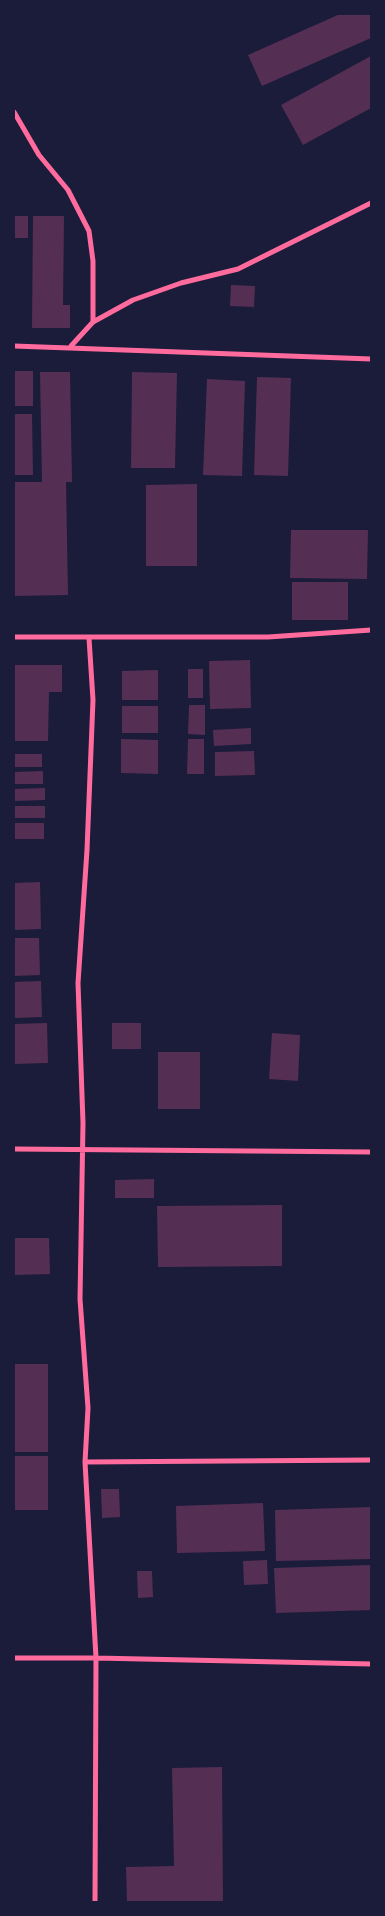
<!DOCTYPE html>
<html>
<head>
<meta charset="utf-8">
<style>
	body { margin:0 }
	#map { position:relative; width:385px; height:1916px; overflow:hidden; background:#1b1b3a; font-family:Manrope,sans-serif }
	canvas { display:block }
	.frame { position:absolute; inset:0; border:15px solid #1b1b3a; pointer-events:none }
</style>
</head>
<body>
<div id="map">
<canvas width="385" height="1916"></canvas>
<div class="frame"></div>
</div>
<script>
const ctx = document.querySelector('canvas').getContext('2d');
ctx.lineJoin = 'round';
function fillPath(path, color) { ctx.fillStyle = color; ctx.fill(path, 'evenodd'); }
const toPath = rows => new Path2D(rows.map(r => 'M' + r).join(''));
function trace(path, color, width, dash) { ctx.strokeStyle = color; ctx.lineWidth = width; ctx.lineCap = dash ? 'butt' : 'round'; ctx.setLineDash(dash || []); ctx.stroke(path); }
fillPath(toPath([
	[340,14,371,14,371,38,262,86,248,55],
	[371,56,371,108,303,145,281,105],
	[14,216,28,216,28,238,14,238],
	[33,216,64,216,63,305,70,305,70,328,32,328],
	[231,285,255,286,254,307,230,306],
	[14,371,33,371,33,406,14,406],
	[40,372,70,372,72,482,66,482,68,595,14,596,14,482,42,482],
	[132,372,177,373,175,468,131,468],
	[257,377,291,378,288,476,254,475],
	[207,379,245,381,242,476,203,475],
	[14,414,32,414,33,475,14,475],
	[197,484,197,566,146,566,146,485],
	[291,530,368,530,367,579,290,578],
	[292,582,348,582,348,620,292,620],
	[250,660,251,708,210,709,209,661],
	[15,665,62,665,62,692,49,692,48,741,14,741],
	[188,669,203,669,203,698,188,698],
	[158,670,158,700,122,700,122,671],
	[189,705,205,705,205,735,188,734],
	[122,706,158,706,158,733,122,733],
	[251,728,251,744,214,746,213,730],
	[121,739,158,740,158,774,121,773],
	[188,739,204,739,204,774,187,774],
	[254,751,255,775,215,776,215,752],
	[14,754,42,754,42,767,14,767],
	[43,771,43,784,14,784,14,772],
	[45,788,45,800,14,801,14,789],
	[14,806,45,806,45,818,14,818],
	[14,823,44,823,44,839,14,839],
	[40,882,41,929,14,930,14,883],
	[14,938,39,938,40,975,14,976],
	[41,981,42,1017,14,1018,14,982],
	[47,1023,48,1063,14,1064,14,1024],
	[112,1023,141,1023,141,1049,112,1049],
	[272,1033,300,1035,298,1081,269,1079],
	[158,1052,200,1052,200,1109,158,1109],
	[154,1179,154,1198,115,1198,115,1180],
	[282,1205,282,1266,158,1267,157,1206],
	[14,1238,49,1238,50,1274,14,1275],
	[14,1364,48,1364,48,1452,14,1452],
	[14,1456,48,1456,48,1510,14,1510],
	[101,1489,119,1489,120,1517,102,1518],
	[263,1503,265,1551,177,1553,176,1506],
	[371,1507,371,1559,276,1561,275,1510],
	[267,1560,268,1584,244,1585,243,1561],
	[371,1565,371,1610,276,1613,274,1568],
	[137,1571,152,1571,153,1597,138,1598],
	[222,1767,223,1902,127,1902,126,1867,174,1866,172,1768]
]), '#542f53');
trace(toPath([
	[14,112,39,155,68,190,89,231,93,261,93,322],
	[14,346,371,359],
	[71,346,93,322,133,300,181,283,238,269,371,203],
	[14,637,268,637,371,630],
	[89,638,93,700,87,850,78,983,83,1123,80,1299,88,1408,85,1462,96,1658,95,1902],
	[14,1149,371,1152],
	[85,1462,371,1460],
	[14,1658,96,1658,371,1664]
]), '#ff6b9d', 5);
</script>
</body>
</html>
